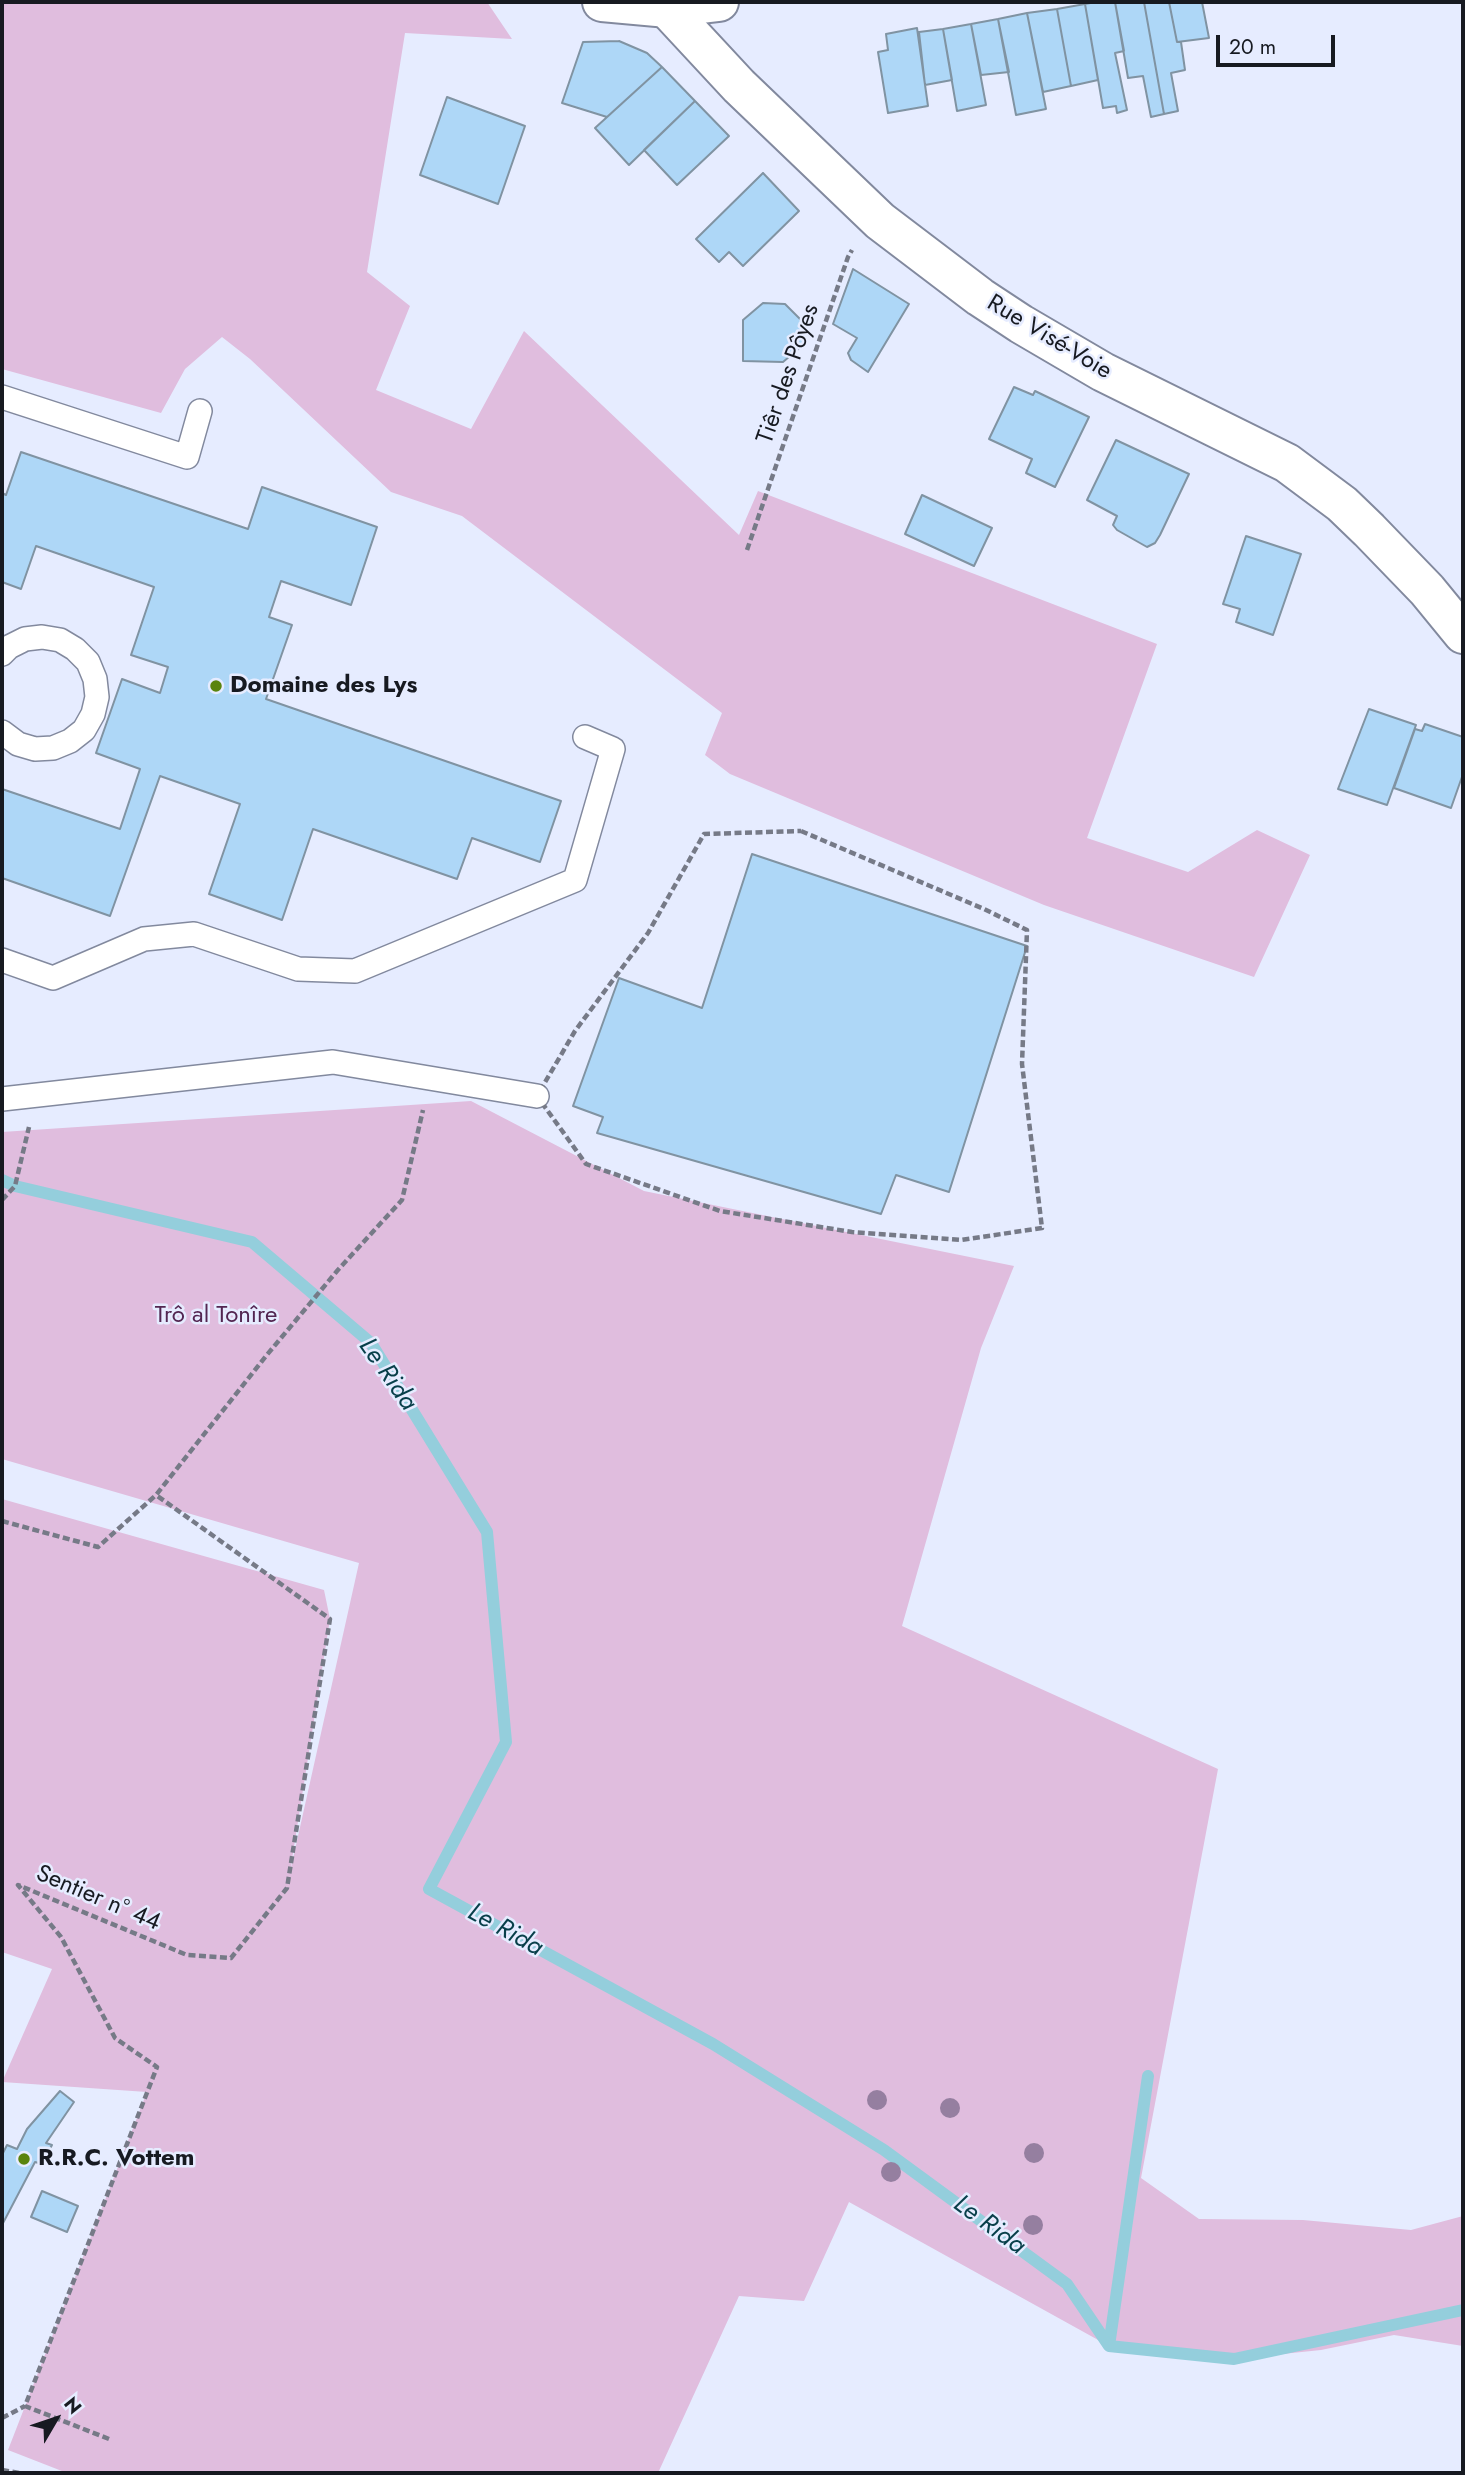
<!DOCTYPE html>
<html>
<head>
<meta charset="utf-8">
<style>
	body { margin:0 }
	#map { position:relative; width:1465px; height:2475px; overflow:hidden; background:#e6ecff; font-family:Jost,sans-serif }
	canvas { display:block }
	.frame { position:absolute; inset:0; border:4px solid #171a21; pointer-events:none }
	.north { position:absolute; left:21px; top:2384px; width:70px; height:70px; -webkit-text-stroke:5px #e6ecff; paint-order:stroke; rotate:51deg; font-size:19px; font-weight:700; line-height:28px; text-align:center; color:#171a21 }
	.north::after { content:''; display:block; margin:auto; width:24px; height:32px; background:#171a21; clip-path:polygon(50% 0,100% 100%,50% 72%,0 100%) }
	.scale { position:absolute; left:1216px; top:35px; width:119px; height:32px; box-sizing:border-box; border:4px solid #171a21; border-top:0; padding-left:9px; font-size:21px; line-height:24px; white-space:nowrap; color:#171a21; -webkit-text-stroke:5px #e6ecff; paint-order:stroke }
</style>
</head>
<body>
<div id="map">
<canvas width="1465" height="2475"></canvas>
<div class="frame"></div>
<div class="north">N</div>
<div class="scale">20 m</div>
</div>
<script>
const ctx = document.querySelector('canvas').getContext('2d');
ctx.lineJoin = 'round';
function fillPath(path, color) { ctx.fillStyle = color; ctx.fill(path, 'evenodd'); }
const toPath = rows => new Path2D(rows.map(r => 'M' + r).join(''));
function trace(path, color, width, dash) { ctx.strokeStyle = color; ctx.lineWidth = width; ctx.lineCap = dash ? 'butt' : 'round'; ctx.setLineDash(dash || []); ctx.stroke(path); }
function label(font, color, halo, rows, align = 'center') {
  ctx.font = font + ' Jost,sans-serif'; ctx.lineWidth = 5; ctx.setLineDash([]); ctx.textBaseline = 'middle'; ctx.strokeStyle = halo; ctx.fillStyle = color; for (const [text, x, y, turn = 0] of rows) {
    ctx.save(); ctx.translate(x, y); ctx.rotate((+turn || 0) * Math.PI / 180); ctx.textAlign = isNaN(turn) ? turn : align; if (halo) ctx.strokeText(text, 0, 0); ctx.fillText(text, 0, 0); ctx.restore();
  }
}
fillPath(toPath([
	[2,2,487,2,512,39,405,33,367,272,410,306,376,390,471,429,524,331,739,535,758,491,1157,644,1087,838,1188,872,1257,830,1310,855,1254,977,1044,905,730,774,705,755,722,713,462,516,391,492,250,359,222,337,185,369,161,413,2,369],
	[471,1101,644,1191,1014,1266,981,1348,902,1626,1218,1769,1141,2178,1199,2219,1303,2220,1411,2230,1463,2216,1463,2346,1394,2335,1321,2350,1234,2359,1109,2346,849,2202,804,2301,739,2296,658,2473,67,2473,8,2450,147,2092,2,2082,52,1969,2,1952,2,1499,324,1590,330,1619,290,1872,359,1563,2,1459,2,1132]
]), '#e0bdde');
trace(toPath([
	[2,1180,15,1186,252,1242,371,1343,487,1532,506,1742,429,1889,713,2044,884,2150,1067,2284,1109,2346,1234,2359,1463,2310],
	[1109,2346,1148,2076]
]), '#94cedc', 12);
const building = toPath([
	[1096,2,1115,2,1124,51,1115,53,1127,110,1117,113,1116,106,1103,108,1085,4,1096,2],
	[1115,2,1144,2,1164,114,1151,117,1143,76,1128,78,1115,2],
	[1144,2,1169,2,1177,42,1181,42,1185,70,1171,73,1178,111,1164,114,1144,2],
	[1169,2,1202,2,1209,38,1177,42,1169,2],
	[1085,4,1098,80,1071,86,1057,9,1085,4],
	[1057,9,1071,86,1043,92,1027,13,1057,9],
	[1027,13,1046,109,1016,115,998,19,1027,13],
	[998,19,1009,72,981,75,971,24,998,19],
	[971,24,986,105,957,111,943,29,971,24],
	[917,28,928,106,888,113,878,52,888,50,886,34,917,28],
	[943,29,952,80,925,85,919,32,943,29],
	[619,41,647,53,662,67,607,117,562,103,583,42,619,41],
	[662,67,695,101,629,165,595,128,662,67],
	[447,97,525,126,498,204,420,175,447,97],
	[695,101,729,136,677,185,644,150,695,101],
	[763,173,799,211,743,266,729,252,719,262,696,239,763,173],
	[853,269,909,304,868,372,851,360,848,353,857,338,833,324,853,269],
	[763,303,785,304,803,322,803,345,783,362,743,361,743,320,763,303],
	[1014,387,1033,395,1035,391,1089,417,1055,487,1026,473,1032,459,989,439,1014,387],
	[1116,440,1189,474,1160,535,1155,543,1147,547,1117,530,1113,525,1117,516,1087,500,1116,440],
	[21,452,248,529,262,487,377,527,351,605,281,581,269,617,292,625,266,699,561,801,540,862,472,838,457,879,313,829,282,920,209,894,240,804,160,776,110,916,2,878,2,789,120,829,140,769,96,753,122,679,160,693,168,667,131,655,154,587,36,546,21,589,2,582,2,493,6,495,21,452],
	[922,495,992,528,974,566,905,534,922,495],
	[1246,536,1301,554,1273,635,1236,622,1240,609,1223,604,1246,536],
	[1369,709,1416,725,1387,805,1338,789,1369,709],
	[1425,724,1463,737,1463,774,1451,808,1394,788,1415,729,1422,731,1425,724],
	[752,854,1027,946,949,1192,896,1175,881,1214,597,1133,603,1117,573,1106,619,978,702,1008,752,854],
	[60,2091,74,2102,46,2143,52,2145,42,2164,35,2162,2,2225,2,2155,7,2145,17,2149,27,2129,60,2091],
	[42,2191,78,2206,67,2232,31,2217,42,2191]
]);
fillPath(building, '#aed7f7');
trace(building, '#8093a2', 2);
const service = toPath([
	[2,397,187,457,200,411],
	[2,654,9,647,25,639,42,637,60,640,75,649,88,662,95,679,97,697,93,714,84,730,70,741,53,748,35,749,18,744,2,732],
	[2,960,53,978,144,939,194,934,298,969,355,971,575,880,613,749,585,737],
	[2,1099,333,1062,537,1096]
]);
const minor = toPath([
	[602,2,668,8,719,2]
]);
const tertiary = toPath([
	[661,2,739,86,880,221,980,297,1021,324,1103,372,1287,463,1342,504,1369,530,1427,590,1463,634]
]);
trace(service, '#82899e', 26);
trace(minor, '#82899e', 42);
trace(tertiary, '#82899e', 42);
trace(toPath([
	[747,550,848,257,852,250],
	[801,831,984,909,1027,930,1022,1064,1042,1228,961,1240,852,1232,720,1211,586,1164,537,1096,575,1031,648,933,704,834,801,831],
	[2,1200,15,1186,29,1127],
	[2,1521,98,1547,156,1495,266,1356,337,1271,402,1200,423,1110],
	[2,2418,25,2406],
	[109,2439,25,2406,157,2067,115,2038,61,1937,18,1885,187,1955,231,1958,287,1888,330,1619,156,1495],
	[2,2470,19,2473]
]), '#767a87', 4.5, [7, 3.5]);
trace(service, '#fff', 23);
trace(minor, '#fff', 38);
trace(tertiary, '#fff', 38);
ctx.fillStyle = '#957fa0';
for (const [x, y] of [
	[877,2100],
	[950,2108],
	[1034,2153],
	[891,2172],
	[1033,2225]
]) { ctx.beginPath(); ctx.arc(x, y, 10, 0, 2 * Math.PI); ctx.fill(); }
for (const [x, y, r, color] of [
	[216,686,7,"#5a840d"],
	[24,2159,7,"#5a840d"]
]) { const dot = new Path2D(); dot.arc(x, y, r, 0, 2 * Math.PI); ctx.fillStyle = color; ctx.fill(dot); trace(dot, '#e6ecff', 2.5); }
label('24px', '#171a21', '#e6ecff', [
	["Rue Visé-Voie",1049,338,31],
	["Tiêr des Pôyes",789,374,-71],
	["Sentier n° 44",98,1899,23]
]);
label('bold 24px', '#171a21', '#e6ecff', [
	["Domaine des Lys",230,686],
	["R.R.C. Vottem",38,2159]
], 'left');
label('24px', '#532652', '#e6ecff', [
	["Trô al Tonîre",216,1316]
]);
label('italic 26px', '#083f4a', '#e6ecff', [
	["Le Rida",387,1375,55],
	["Le Rida",505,1931,29],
	["Le Rida",989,2226,36]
]);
</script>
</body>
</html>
